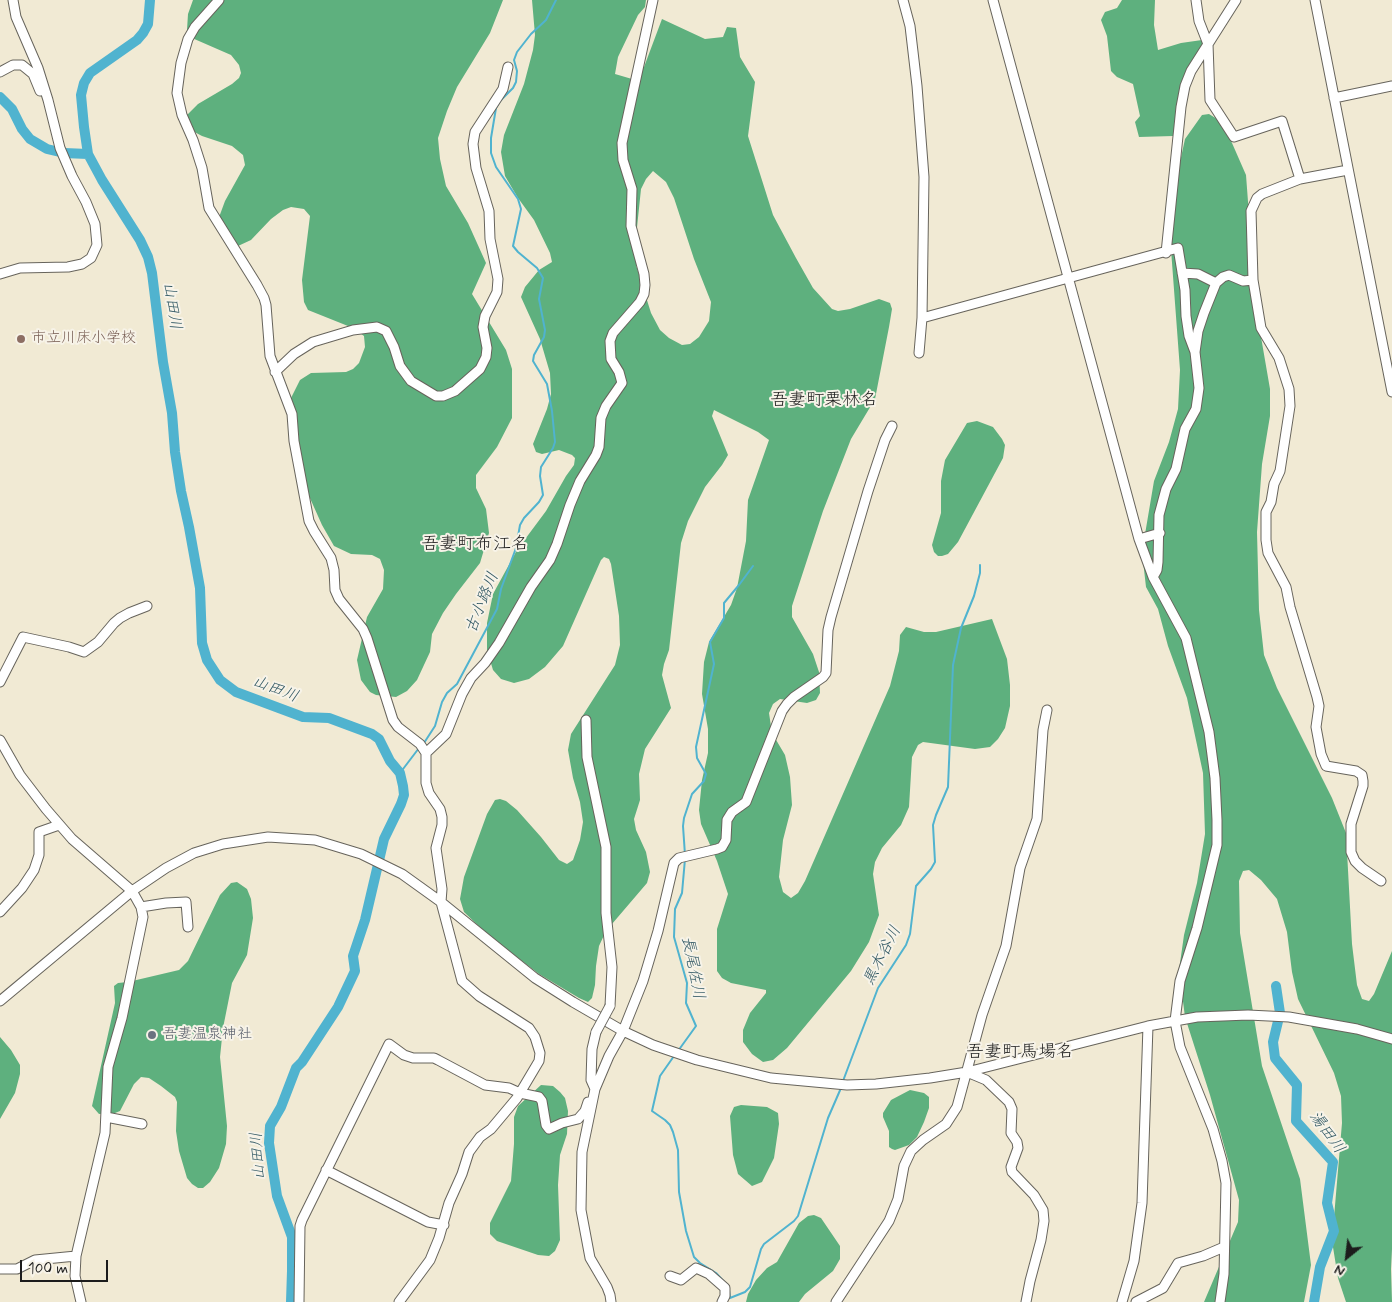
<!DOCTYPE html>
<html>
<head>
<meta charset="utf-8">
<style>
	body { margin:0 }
	#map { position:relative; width:1392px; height:1302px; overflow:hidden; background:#f1ead4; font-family:Mynerve,sans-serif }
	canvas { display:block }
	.north { position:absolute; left:1322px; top:1232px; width:50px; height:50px; -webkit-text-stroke:4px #f7f3e8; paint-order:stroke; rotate:209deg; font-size:14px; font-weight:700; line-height:20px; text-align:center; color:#1c1c1c }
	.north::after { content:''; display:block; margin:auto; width:18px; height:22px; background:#1c1c1c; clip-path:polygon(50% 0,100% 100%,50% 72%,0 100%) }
	.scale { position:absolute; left:20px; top:1260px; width:88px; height:22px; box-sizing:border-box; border:2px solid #1c1c1c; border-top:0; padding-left:6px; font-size:15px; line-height:18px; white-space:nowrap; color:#1c1c1c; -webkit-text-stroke:4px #f7f3e8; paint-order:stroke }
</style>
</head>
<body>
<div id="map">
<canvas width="1392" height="1302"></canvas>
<div class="north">N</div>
<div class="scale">100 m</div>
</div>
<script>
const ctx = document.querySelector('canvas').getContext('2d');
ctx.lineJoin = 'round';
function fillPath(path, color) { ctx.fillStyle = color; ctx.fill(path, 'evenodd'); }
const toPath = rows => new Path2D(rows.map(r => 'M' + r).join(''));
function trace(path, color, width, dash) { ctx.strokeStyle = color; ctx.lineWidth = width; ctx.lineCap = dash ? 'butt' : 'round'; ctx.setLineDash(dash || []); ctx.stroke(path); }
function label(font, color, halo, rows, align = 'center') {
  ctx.font = font + ' Mynerve,"Klee One",sans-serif'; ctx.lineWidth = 4; ctx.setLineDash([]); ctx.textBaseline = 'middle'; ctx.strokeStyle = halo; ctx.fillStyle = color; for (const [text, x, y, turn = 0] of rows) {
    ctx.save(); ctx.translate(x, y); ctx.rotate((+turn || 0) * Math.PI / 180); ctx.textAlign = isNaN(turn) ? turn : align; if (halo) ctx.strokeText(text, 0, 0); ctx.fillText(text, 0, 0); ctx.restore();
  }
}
fillPath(toPath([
	[193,0,503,0,490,33,457,87,447,111,438,138,440,159,446,186,468,223,486,263,472,294,506,350,512,369,512,418,497,447,476,475,476,488,486,509,489,533,480,563,456,594,443,613,432,634,430,652,417,680,407,691,396,697,376,695,370,692,361,680,357,660,367,617,383,589,384,570,380,559,372,555,351,554,334,546,322,525,305,487,291,417,291,398,300,380,311,373,346,372,353,369,359,363,365,347,364,336,353,328,308,310,304,302,302,280,310,216,304,209,291,207,283,210,271,219,251,240,238,246,218,220,225,201,245,165,243,155,232,146,202,136,187,128,184,118,198,104,232,84,239,78,241,73,239,65,231,55,192,38,187,30,188,14],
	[532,0,646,0,645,7,638,15,618,57,615,74,632,79,644,67,662,19,705,39,723,37,727,27,736,28,740,57,755,82,748,136,773,215,796,258,813,288,832,309,838,311,850,309,879,299,890,303,892,309,889,327,875,399,851,439,823,511,792,606,792,617,813,654,819,672,820,693,816,700,807,703,780,699,773,704,769,713,772,733,785,755,790,777,792,805,783,840,779,877,783,892,791,898,798,893,805,881,890,686,899,651,900,635,906,627,924,632,936,632,992,619,1007,659,1010,685,1010,706,1005,728,998,739,990,747,975,749,923,742,918,745,912,757,909,807,901,825,882,848,875,862,873,874,879,915,869,942,851,971,787,1048,773,1060,763,1062,752,1054,743,1042,743,1030,750,1013,766,993,766,990,731,983,722,978,717,971,717,929,728,894,717,861,701,824,699,810,702,780,708,753,708,729,702,694,704,662,709,642,731,605,737,588,746,541,748,500,769,440,758,432,714,410,712,416,728,455,722,465,705,487,688,521,681,543,669,650,664,664,662,675,671,708,645,749,639,774,640,800,634,819,636,830,646,852,650,872,647,883,606,931,599,946,596,966,595,985,592,998,588,1002,579,998,539,974,487,934,464,912,460,899,464,877,487,814,495,800,500,799,506,801,517,810,541,837,559,860,567,864,573,860,580,840,583,822,580,802,573,778,568,750,571,734,615,665,620,645,619,616,611,564,609,559,604,557,601,560,563,646,545,667,529,679,514,683,501,679,493,670,487,650,487,623,493,594,517,550,546,511,566,476,574,465,575,458,572,455,559,450,542,454,536,452,533,444,547,409,551,394,550,373,540,339,521,297,525,287,539,270,552,262,550,253,534,220,518,198,505,176,501,152,504,135,524,84,533,50,535,35],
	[653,171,666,182,674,198,694,259,711,302,709,321,699,337,690,344,682,345,669,338,660,330,651,313,636,265,636,237,641,189,646,179],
	[1122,0,1155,0,1154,25,1158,50,1181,43,1202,40,1203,47,1177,108,1173,136,1139,137,1135,122,1140,116,1133,84,1117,77,1111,71,1107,36,1101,20,1105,12,1117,8],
	[1209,114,1217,119,1232,143,1246,175,1256,308,1270,389,1270,416,1262,464,1257,532,1259,610,1264,655,1277,688,1332,798,1346,833,1352,944,1357,985,1362,999,1369,1001,1374,994,1392,951,1392,1249,1391,1269,1392,1302,1346,1302,1338,1278,1332,1241,1342,1123,1341,1096,1334,1073,1298,999,1292,972,1287,932,1277,899,1261,880,1249,870,1243,871,1239,881,1240,933,1262,1066,1300,1179,1311,1265,1304,1302,1204,1302,1238,1222,1239,1200,1210,1095,1185,1017,1179,970,1184,935,1197,883,1205,834,1203,773,1187,698,1168,646,1158,609,1146,587,1142,552,1154,481,1169,442,1178,409,1180,370,1170,236,1177,176,1185,139,1202,115],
	[977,421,993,427,1002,439,1005,445,1003,458,958,542,948,554,942,556,938,556,934,552,932,545,941,513,941,481,945,460,967,423],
	[237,882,247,889,251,899,253,918,247,955,232,983,223,1028,220,1057,227,1126,226,1144,219,1168,210,1182,203,1188,198,1188,192,1184,187,1178,179,1151,176,1131,177,1102,175,1097,161,1086,149,1078,141,1077,134,1084,120,1111,115,1113,99,1114,92,1106,115,1003,114,986,118,983,128,982,179,970,188,961,220,895,231,883],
	[0,1037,11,1050,20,1065,20,1074,15,1093,0,1119],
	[541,1085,553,1086,560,1092,565,1098,568,1111,567,1134,560,1155,558,1185,560,1240,555,1251,549,1256,538,1255,497,1241,490,1234,490,1223,511,1181,514,1144,514,1117,518,1106],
	[910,1090,924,1093,929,1097,929,1108,924,1122,917,1137,909,1145,895,1150,892,1149,889,1147,889,1131,883,1117,883,1113,891,1100],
	[741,1105,767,1107,778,1113,779,1124,774,1158,762,1182,752,1186,738,1174,733,1155,730,1116,734,1107],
	[814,1215,821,1218,840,1246,840,1259,833,1271,805,1294,799,1302,746,1302,748,1294,756,1280,767,1268,777,1262,799,1223,808,1216]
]), '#5eb07e');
trace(toPath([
	[424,743,435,726,442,702,447,693,457,684,497,609,501,589,516,548,520,525,524,518,539,502,543,495,540,476,541,467,553,448,555,442,552,411,547,384,533,361,534,355,544,337,545,330,539,299,543,278,537,268,518,252,513,246,521,209,518,199,496,167,491,153,491,138,496,108,500,101,513,88,516,82,517,71,514,60,517,52,531,34,546,20,556,0],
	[400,773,419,748],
	[685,855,683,826,684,818,692,794,704,781,706,774,697,758,696,747,714,664,710,642,724,618,724,603,739,585,753,566],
	[678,1051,696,1026,686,1003,687,983,674,937,675,909,682,893,685,859],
	[674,1056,660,1076,652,1111,665,1120,670,1125,673,1132,678,1150,679,1192,686,1231,694,1257,700,1263,716,1273,726,1284],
	[843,1081,878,988,906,945,910,934,916,886,931,869,935,862,933,825,936,815,948,787,953,665,961,628,974,596,980,573,980,565],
	[729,1290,730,1298],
	[730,1298,745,1292,750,1287,761,1249,764,1244,794,1221,798,1216,828,1118,841,1088]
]), '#50b3cf', 2);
trace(toPath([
	[150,0,148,24,143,33,137,40,90,73,84,83,81,95,84,127,88,154,102,180,140,240,148,257,152,273,163,362,172,413,175,452,181,491,189,527,200,588,202,643,207,660,220,680,236,692,303,717,329,718,372,734,379,739,390,761,400,773,403,786,404,795,401,804,384,839,365,920,353,956,355,971,338,1007,302,1062,296,1068,281,1107,270,1126,269,1143,277,1196,292,1237,292,1271,291,1302],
	[0,97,12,109,22,129,30,139,47,149,64,153,88,154],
	[1276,986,1280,1013,1273,1042,1275,1058,1297,1085,1296,1121,1333,1162,1327,1203,1334,1231,1320,1267,1314,1302]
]), '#50b3cf', 10);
const minor = toPath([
	[219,0,195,27,188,39,181,63,177,93,182,115,193,140,202,168,209,208,257,285,264,298,266,305,270,356,292,414,294,441,309,521,314,531,331,558,334,570,335,590,339,599,363,629,367,638,393,720,398,727,420,744,426,753,426,783,429,793,440,809,442,817,442,825,436,848,442,889,441,902,462,981,479,996,529,1028,535,1037,540,1053,539,1061,517,1098,491,1129,480,1137,469,1152,462,1174,449,1203,439,1238,430,1260,399,1302],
	[903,0,910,26,917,86,924,177,922,318,919,353],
	[993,0,1139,539,1153,577,1186,638,1209,732,1215,778,1217,820,1217,845,1197,928,1180,981,1175,1021,1180,1047,1213,1129,1222,1161,1226,1183,1224,1274,1220,1302],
	[1196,0,1199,21,1208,44,1210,100,1234,137,1282,121,1300,179],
	[1315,0,1392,392],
	[0,72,13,65,22,65,33,74,40,91],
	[1334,98,1392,86],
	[1348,170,1300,179,1262,194,1257,198,1251,211,1253,280,1261,328,1279,358,1289,389,1290,406,1280,471,1274,484,1271,502,1266,512,1266,540,1268,553,1286,587,1290,607,1317,697,1319,706,1316,727,1321,754,1326,766,1356,771,1362,775,1363,781,1363,786,1351,824,1351,852,1355,861,1362,868,1381,881],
	[1166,253,1181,107,1185,86,1191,71,1236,0],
	[1182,273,1198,274,1216,283],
	[0,274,20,268,68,267,82,264,91,258,97,245,95,224,86,202,72,176,60,148,48,100,38,68,16,17,13,0],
	[922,318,1178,248,1185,290,1186,316,1189,336,1195,352],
	[275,372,294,354,313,342,353,330,377,327,386,331,394,347,400,366,411,381,436,396,443,396,455,391,480,369,486,357,487,348,483,327,485,316,497,292,498,279,490,239,489,211,476,168,473,144,475,132,503,89,508,67],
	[1139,539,1160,533],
	[1153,577,1157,570,1158,562,1159,515,1166,489,1176,469,1185,429,1196,409,1199,388,1195,352,1198,331,1204,313,1216,283,1223,277,1229,275,1243,281,1253,280],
	[0,682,23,637,69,647,84,652,98,642,114,623,120,618,129,613,147,606],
	[586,720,587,757,606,847,606,913,612,967,610,1006],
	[0,740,20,775,46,809,72,839,132,891,141,907,143,917,122,1018,108,1067,105,1133,76,1256,75,1276,81,1302],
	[426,753,446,734,462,694,471,678,485,663,499,643,531,587,550,560,557,544,570,505,580,481,596,455,599,447,601,418,606,406,622,383,619,372,611,359,610,341,613,333,640,302,644,294,645,285,644,274,631,226,632,189,623,160,622,143,653,0],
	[141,907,166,903,186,902,188,927],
	[0,912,22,888,34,870,39,855,39,832,59,825],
	[0,1001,132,891,166,868,194,853,223,844,268,837,315,840,361,854,402,874,441,902,535,978,573,1002,623,1031,653,1045,697,1060,771,1078,847,1085,876,1084,930,1078,967,1072,1148,1026,1197,1017,1223,1016,1248,1015,1289,1017,1357,1029,1392,1039],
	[967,1072,986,1080,1009,1102,1012,1109,1011,1133,1017,1142,1018,1148,1011,1167,1012,1172,1034,1195,1043,1210,1044,1221,1041,1240,1030,1281,1026,1302],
	[595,1089,591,1080,592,1049,596,1032],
	[106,1117,142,1124],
	[326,1170,428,1222,444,1225],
	[0,1269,17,1269,35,1260,76,1256],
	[670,1276,681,1280,696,1268,709,1274,725,1288,725,1296,722,1302],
	[299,1302,300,1226,302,1220,389,1044,404,1055,413,1058,434,1058,438,1060,485,1085,509,1088,520,1093,539,1097,542,1101,546,1125,549,1129,562,1123,578,1119,585,1111,588,1102],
	[611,1302,610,1295,607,1287,590,1258,581,1210,582,1152,595,1089,609,1056,623,1031,643,981,658,931,674,863,679,858,717,849,722,847,726,840,727,820,732,812,746,802,782,711,787,704,794,697,823,677,826,673,828,630,831,617,868,491,885,440,892,426],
	[836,1302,889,1221,898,1199,904,1166,911,1151,923,1140,946,1124,957,1107,982,1015,1006,946,1020,868,1037,819,1043,730,1047,710],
	[1122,1302,1134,1261,1142,1203,1148,1026],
	[1136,1302,1163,1288,1178,1263,1203,1256,1224,1247]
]);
trace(minor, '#67645c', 11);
trace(minor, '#fff', 9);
const minorBridge = toPath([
	[596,1032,610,1006]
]);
trace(minorBridge, '#67645c', 11, []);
trace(minorBridge, '#fff', 9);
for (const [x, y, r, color] of [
	[21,339,5,"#8d6e63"],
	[152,1035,5,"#6b7280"]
]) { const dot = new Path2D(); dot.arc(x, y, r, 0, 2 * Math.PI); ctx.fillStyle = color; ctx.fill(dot); trace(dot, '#f7f3e8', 2); }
label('15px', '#785e54', '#f7f3e8', [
	["市立川床小学校",31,339]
], 'left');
label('15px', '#5b616d', '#f7f3e8', [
	["吾妻温泉神社",162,1035]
], 'left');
label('italic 16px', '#315864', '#f7f3e8', [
	["山田川",171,306,81],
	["古小路川",483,603,-68],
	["山田川",275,690,21],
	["黒木谷川",883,956,-63],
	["長尾佐川",692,968,79],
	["湯田川",1326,1133,54],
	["山田川",259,1156,-94]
]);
label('18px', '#1c1c1c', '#f7f3e8', [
	["吾妻町栗林名",824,401],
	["吾妻町布江名",475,545],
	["吾妻町馬場名",1020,1053]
]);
</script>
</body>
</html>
